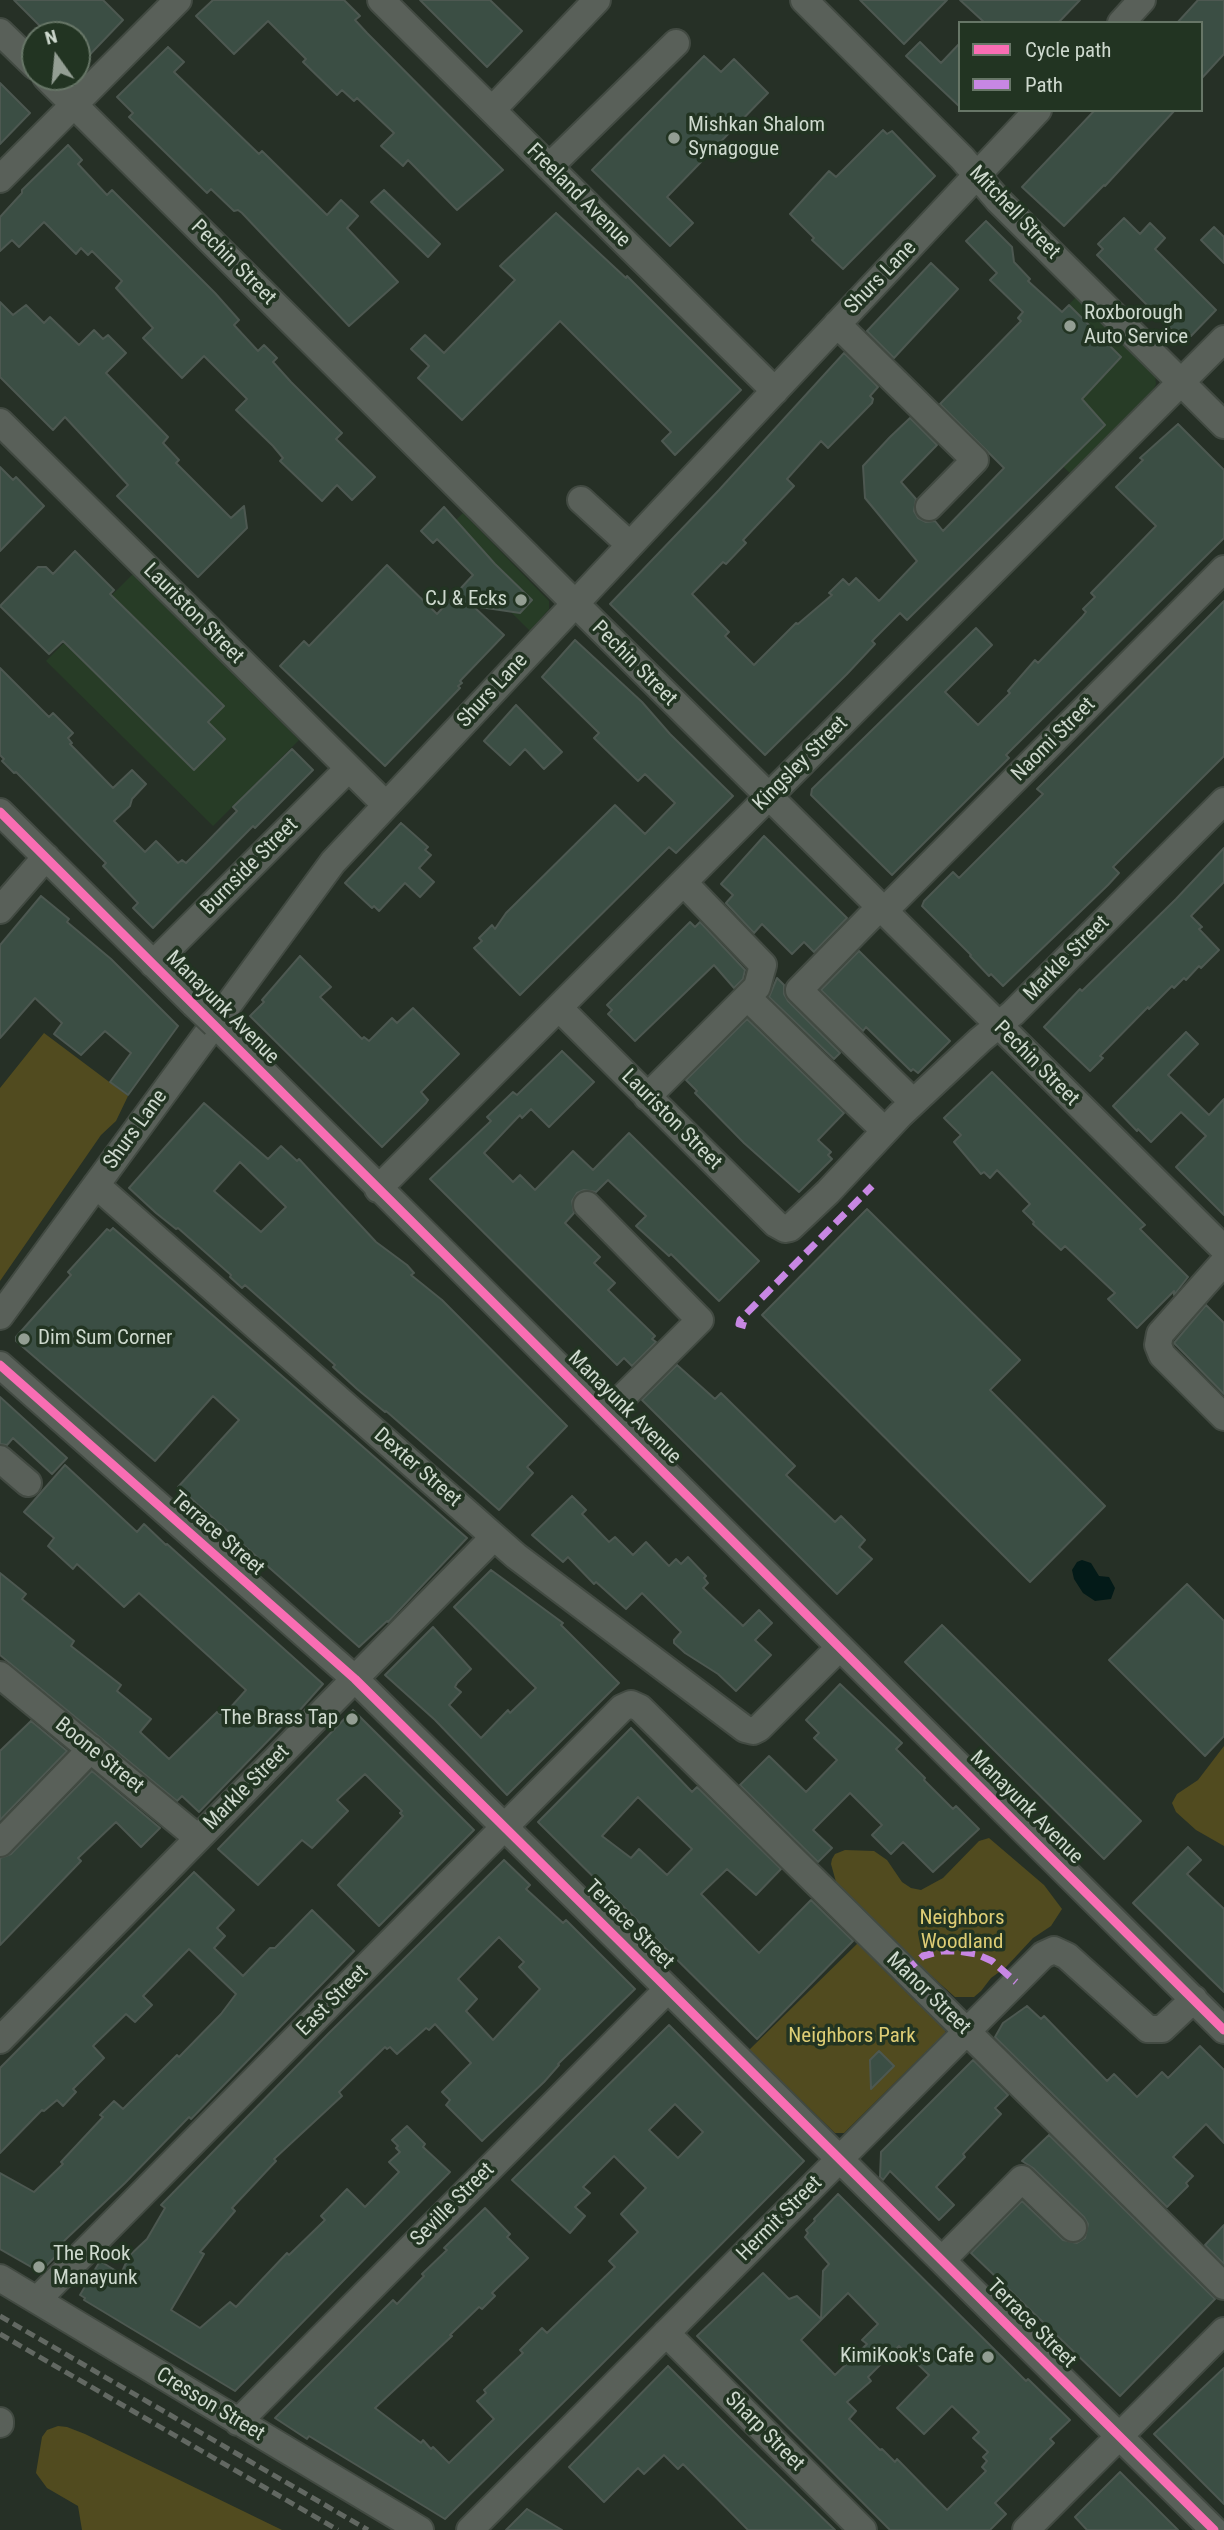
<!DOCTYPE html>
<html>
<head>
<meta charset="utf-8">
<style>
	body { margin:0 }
	#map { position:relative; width:1224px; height:2530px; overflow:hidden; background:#263026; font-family:"Roboto Condensed",sans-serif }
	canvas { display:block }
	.legend { position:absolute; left:958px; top:21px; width:245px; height:91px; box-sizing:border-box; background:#223422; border:2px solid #677667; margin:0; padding:9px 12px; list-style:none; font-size:21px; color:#ced9ce }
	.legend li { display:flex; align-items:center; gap:14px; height:35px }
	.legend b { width:35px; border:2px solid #677667 }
	.north { position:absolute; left:21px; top:21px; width:70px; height:70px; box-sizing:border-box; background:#223422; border:2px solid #677667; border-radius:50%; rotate:345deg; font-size:19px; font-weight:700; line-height:28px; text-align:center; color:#ced9ce }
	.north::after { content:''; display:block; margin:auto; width:24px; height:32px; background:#939e93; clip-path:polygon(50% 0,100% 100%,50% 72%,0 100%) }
</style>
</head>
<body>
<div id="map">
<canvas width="1224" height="2530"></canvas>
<ul class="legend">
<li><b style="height:9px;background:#f96db3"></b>Cycle path</li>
<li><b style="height:9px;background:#c787e3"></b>Path</li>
</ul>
<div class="north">N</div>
</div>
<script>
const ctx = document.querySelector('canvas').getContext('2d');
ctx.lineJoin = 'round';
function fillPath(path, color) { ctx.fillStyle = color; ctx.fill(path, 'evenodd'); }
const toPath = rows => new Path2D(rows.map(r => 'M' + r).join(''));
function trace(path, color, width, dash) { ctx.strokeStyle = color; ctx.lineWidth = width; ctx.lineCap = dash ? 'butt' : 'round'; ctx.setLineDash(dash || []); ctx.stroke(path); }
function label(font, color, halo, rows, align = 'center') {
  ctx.font = font + ' "Roboto Condensed",sans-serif'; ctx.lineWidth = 7; ctx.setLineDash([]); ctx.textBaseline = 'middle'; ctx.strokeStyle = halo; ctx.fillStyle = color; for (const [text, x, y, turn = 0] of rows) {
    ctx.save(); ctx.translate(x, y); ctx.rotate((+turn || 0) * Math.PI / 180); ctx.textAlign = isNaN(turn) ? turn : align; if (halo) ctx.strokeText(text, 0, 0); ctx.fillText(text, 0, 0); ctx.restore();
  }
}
fillPath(toPath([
	[1076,297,1155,375,1156,384,1152,392,1071,474,985,394],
	[463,513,549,601,549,609,530,631,437,539],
	[133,574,299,740,213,826,46,661]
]), '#273c26');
fillPath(toPath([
	[44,1033,128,1096,116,1121,101,1135,0,1281,0,1088],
	[1224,1746,1224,1846,1196,1830,1176,1812,1172,1803,1177,1794,1198,1780],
	[989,1838,1044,1885,1062,1909,1051,1926,1033,1938,1006,1967,991,1978,981,1991,974,1997,955,1997,891,1940,836,1882,831,1864,832,1859,835,1854,845,1850,874,1851,887,1860,902,1882,911,1888,921,1890,943,1878,979,1841],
	[861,1940,946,2027,945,2033,844,2133,835,2133,749,2050],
	[58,2426,67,2427,85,2434,282,2530,82,2530,78,2506,47,2488,36,2473,42,2437,47,2430]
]), '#514b1f');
fillPath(toPath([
	[1082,1560,1091,1563,1099,1576,1109,1577,1115,1588,1111,1599,1095,1601,1083,1593,1074,1579,1072,1570,1077,1562]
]), '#031a18');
const building = toPath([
	[14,0,103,0,123,20,77,68,77,35,49,35,14,0],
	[213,0,344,0,360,16,355,20,367,33,503,170,457,210,408,160,403,166,381,146,394,133,357,98,354,101,342,90,337,95,303,62,306,59,268,21,234,54,196,16,213,0],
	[420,0,490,0,522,31,487,67,420,0],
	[860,0,947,0,904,44,860,0],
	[960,0,1080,0,1058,23,985,23,960,0],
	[1198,0,1224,0,1224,54,1201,79,1201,23,1177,23,1198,0],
	[920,42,941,63,960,43,960,107,906,56,920,42],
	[168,47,184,62,174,72,259,154,262,151,327,215,341,200,358,216,347,228,398,282,349,326,242,213,238,210,234,211,211,189,207,193,129,117,133,113,117,97,168,47],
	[704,56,721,72,734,59,768,93,667,197,693,223,670,246,592,170,704,56],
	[0,83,30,113,0,144,0,83],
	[1095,110,1175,110,1105,186,1104,185,1064,226,1022,187,1095,110],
	[883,130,887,134,892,131,935,176,843,269,812,240,814,238,790,214,829,171,836,177,883,130],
	[68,145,82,160,78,164,107,195,112,190,215,293,239,320,234,325,258,351,264,345,277,358,273,362,291,382,342,433,336,439,375,477,352,500,337,485,322,501,280,461,283,458,273,446,236,410,247,399,204,356,182,378,143,338,153,328,116,288,122,281,92,251,88,255,81,248,76,254,44,222,19,247,12,240,0,251,0,217,22,193,22,190,68,145],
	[384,190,440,244,428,257,371,202,384,190],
	[556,213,626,278,627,276,741,390,675,455,662,441,671,432,560,321,462,420,418,378,429,366,411,349,425,335,444,353,515,280,500,266,556,213],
	[1124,218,1140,234,1150,223,1165,238,1155,249,1216,310,1191,336,1186,331,1180,338,1097,255,1103,249,1098,244,1124,218],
	[986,221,1012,247,1014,262,1030,279,1028,281,1062,312,1069,305,1121,357,1082,399,1105,425,907,620,900,613,872,641,875,644,847,674,765,755,610,604,719,490,844,353,878,387,870,396,873,399,872,403,828,448,821,441,787,479,794,486,743,540,746,543,726,564,723,562,692,594,729,632,725,636,754,665,796,623,798,624,832,595,829,593,843,579,849,585,856,578,879,601,917,561,865,498,863,466,890,437,910,418,937,445,901,482,916,499,914,511,918,518,926,522,935,521,943,531,1004,468,940,404,1021,321,1018,318,1023,312,990,280,997,273,966,241,986,221],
	[1214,227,1224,237,1224,263,1201,240,1214,227],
	[931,263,958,289,894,358,867,331,931,263],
	[0,302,13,315,26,305,44,323,50,317,79,345,94,330,103,339,108,335,126,353,106,373,168,437,163,443,179,460,176,463,231,518,244,506,247,528,198,577,117,496,128,485,65,417,53,430,0,377,0,302],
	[1178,424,1224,470,1224,538,1006,755,1009,758,892,875,811,795,812,789,976,628,992,645,945,692,978,725,1010,693,1008,691,1035,660,1038,663,1082,617,1086,612,1083,609,1095,597,1091,593,1156,526,1116,487,1143,460,1140,458,1178,424],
	[0,467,13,480,16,477,44,506,0,551,0,467],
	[444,507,495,564,532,600,520,613,473,606,504,635,460,681,462,683,458,686,460,688,385,766,280,666,304,641,309,646,387,565,437,614,473,575,437,539,433,543,421,531,444,507],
	[75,551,114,590,110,594,224,706,208,722,225,739,194,770,63,641,49,654,0,606,38,567,46,567,53,574,75,551],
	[1224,601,1224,756,1113,867,1119,873,1108,885,1003,986,991,974,989,976,970,956,971,955,922,906,924,901,953,872,959,878,1043,794,1037,789,1224,601],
	[575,640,642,702,670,734,733,796,676,853,669,847,520,995,474,948,482,941,479,938,492,925,495,929,506,913,615,805,645,834,675,803,645,774,638,781,594,738,599,733,542,677,575,640],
	[0,668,49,717,53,713,73,733,68,738,72,743,70,744,113,788,132,770,146,784,132,799,130,806,114,821,145,852,156,841,178,863,182,860,186,863,206,843,237,811,233,807,292,749,313,770,255,828,253,826,153,928,133,908,138,903,103,866,106,863,16,772,14,773,2,761,4,759,0,755,0,668],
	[516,705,562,752,544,769,525,749,510,765,484,741,516,705],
	[401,823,428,847,425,850,431,855,419,868,434,882,420,897,405,883,379,911,374,906,372,908,345,883,401,823],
	[764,836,847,918,814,952,804,942,792,954,762,924,754,933,726,903,733,895,721,884,764,836],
	[1224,848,1224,882,1191,916,1202,927,1199,929,1219,950,1201,968,1199,966,1186,980,1184,978,1174,988,1172,986,1149,1009,1148,1007,1100,1056,1103,1058,1090,1071,1044,1027,1080,989,1082,991,1176,899,1224,848],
	[41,896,69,919,67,922,111,959,178,1026,128,1095,110,1082,131,1053,105,1031,81,1055,54,1034,62,1023,35,998,0,1038,0,945,41,896],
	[690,922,695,927,700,922,745,970,743,979,734,988,714,965,635,1041,608,1014,612,1010,607,1005,690,922],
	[859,951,950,1041,918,1073,913,1069,911,1071,866,1027,863,1031,821,990,859,951],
	[300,956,331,987,320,997,362,1039,364,1037,369,1041,392,1018,397,1023,413,1008,459,1054,421,1092,428,1100,426,1103,382,1147,250,1016,264,1002,262,1000,300,956],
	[777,978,784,985,784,994,788,1001,840,1053,834,1059,769,997,777,978],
	[747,1019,844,1113,818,1140,831,1152,828,1155,832,1159,799,1192,744,1143,695,1093,697,1091,686,1080,747,1019],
	[1186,1032,1198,1044,1168,1075,1209,1115,1224,1099,1224,1215,1176,1167,1206,1136,1181,1112,1151,1142,1138,1129,1137,1131,1113,1106,1186,1032],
	[562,1051,594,1082,549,1127,531,1109,522,1118,520,1115,484,1153,513,1182,520,1175,535,1190,573,1151,593,1170,629,1133,759,1261,719,1301,671,1254,669,1256,636,1226,646,1216,608,1180,596,1192,584,1190,577,1193,572,1201,574,1213,565,1223,600,1257,594,1263,615,1283,608,1290,655,1336,652,1339,656,1342,632,1366,624,1358,617,1365,430,1179,491,1121,487,1117,513,1092,517,1095,562,1051],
	[992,1072,1145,1225,1140,1229,1188,1277,1174,1295,1174,1291,1137,1328,1108,1299,1115,1293,1065,1246,1061,1250,1033,1224,1034,1222,1023,1211,1030,1204,997,1170,990,1178,984,1172,981,1174,954,1142,961,1135,944,1118,992,1072],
	[204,1103,268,1159,281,1146,297,1161,299,1159,376,1242,407,1265,414,1273,411,1275,442,1300,567,1426,527,1467,533,1473,499,1510,386,1411,385,1412,357,1389,333,1367,335,1365,245,1285,242,1288,230,1277,231,1275,178,1228,176,1229,156,1213,129,1188,204,1103],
	[240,1162,286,1207,261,1232,214,1191,240,1162],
	[867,1209,1020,1360,990,1390,1105,1506,1030,1582,762,1315,867,1209],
	[113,1228,467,1538,388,1622,387,1621,359,1647,178,1487,239,1420,213,1396,155,1461,16,1341,16,1337,71,1275,68,1272,107,1229,110,1231,113,1228],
	[1206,1305,1224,1323,1224,1394,1174,1343,1206,1305],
	[677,1365,715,1399,721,1393,795,1466,786,1475,835,1522,841,1516,865,1540,859,1547,872,1559,837,1594,642,1400,677,1365],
	[0,1397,67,1458,52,1474,13,1438,7,1445,0,1444,0,1397],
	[65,1465,137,1532,144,1524,166,1545,167,1544,323,1684,291,1720,289,1719,199,1812,182,1796,177,1801,0,1655,0,1573,26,1594,22,1599,74,1641,71,1646,121,1685,117,1691,151,1719,140,1732,169,1759,217,1712,223,1716,246,1690,139,1593,124,1607,77,1564,73,1569,48,1546,54,1538,24,1512,65,1465],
	[572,1496,586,1510,582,1514,609,1542,615,1537,633,1555,646,1542,669,1566,676,1559,681,1564,688,1557,706,1576,704,1578,708,1583,703,1588,743,1626,759,1610,772,1623,755,1640,771,1655,736,1691,718,1674,685,1653,674,1643,674,1640,681,1632,642,1593,626,1609,596,1582,594,1584,568,1557,563,1562,532,1535,572,1496],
	[491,1570,563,1623,561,1625,619,1683,507,1795,435,1720,385,1675,433,1627,471,1669,457,1683,455,1687,461,1692,449,1705,481,1738,508,1710,510,1713,536,1688,454,1607,491,1570],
	[1187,1584,1224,1621,1224,1736,1205,1756,1109,1660,1187,1584],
	[942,1625,1141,1821,1104,1859,905,1662,942,1625],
	[840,1684,902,1743,896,1749,925,1778,924,1780,953,1809,956,1806,979,1829,933,1872,903,1842,891,1854,872,1835,882,1825,850,1793,813,1830,832,1848,818,1862,740,1785,769,1756,806,1792,837,1760,814,1738,819,1733,806,1720,840,1684],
	[353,1710,474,1830,379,1926,338,1885,403,1816,400,1813,402,1811,365,1774,337,1800,348,1811,312,1848,302,1840,258,1885,218,1849,353,1710],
	[31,1721,67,1751,0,1820,0,1751,31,1721],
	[631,1728,692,1792,697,1787,781,1869,756,1895,727,1869,701,1894,759,1953,811,1900,853,1941,757,2039,538,1822,631,1728],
	[638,1797,692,1849,667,1875,639,1849,631,1858,602,1836,638,1797],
	[92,1771,160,1828,141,1847,116,1822,78,1858,81,1861,0,1945,0,1858,11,1854,92,1771],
	[1188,1847,1201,1860,1187,1874,1224,1909,1224,1992,1133,1903,1188,1847],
	[504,1860,530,1885,526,1889,563,1923,566,1920,635,1989,558,2064,559,2065,544,2082,482,2141,446,2105,450,2100,442,2092,471,2063,435,2024,429,2030,426,2028,397,2054,390,2047,387,2049,385,2047,339,2092,342,2096,274,2159,276,2161,232,2208,235,2211,200,2252,204,2254,171,2310,200,2328,230,2302,236,2307,287,2253,289,2255,325,2220,321,2216,347,2189,365,2207,399,2172,389,2162,400,2152,396,2148,398,2146,392,2140,407,2126,425,2144,423,2147,450,2172,235,2391,84,2300,85,2298,80,2295,100,2261,121,2274,129,2256,147,2239,165,2208,161,2205,328,2034,504,1860],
	[499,1937,524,1962,519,1967,540,1989,493,2040,466,2011,477,1999,458,1979,499,1937],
	[194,1872,234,1910,217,1928,225,1936,214,1948,243,1976,270,1948,275,1948,312,1910,354,1951,191,2119,189,2117,125,2183,65,2240,61,2246,63,2249,40,2272,0,2249,0,2173,34,2192,63,2164,61,2162,103,2117,100,2115,114,2101,123,2109,177,2055,179,2057,221,2014,236,1994,189,1949,143,1996,152,2005,135,2022,126,2014,93,2046,104,2058,73,2089,76,2092,63,2106,57,2100,44,2111,42,2110,0,2153,0,2068,194,1872],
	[1027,2006,1041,2019,1044,2016,1107,2081,1114,2074,1137,2097,1162,2072,1168,2078,1200,2046,1224,2070,1224,2143,1206,2124,1173,2157,1193,2176,1186,2183,1188,2186,1167,2207,995,2037,1003,2023,1027,2006],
	[669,2025,804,2161,581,2385,445,2519,309,2436,307,2439,275,2418,393,2300,397,2304,424,2276,422,2274,447,2250,444,2248,485,2208,510,2234,507,2237,528,2258,492,2293,495,2296,482,2309,479,2307,450,2335,452,2336,375,2408,421,2443,423,2440,431,2449,433,2447,449,2463,494,2419,477,2401,486,2393,484,2390,523,2353,520,2350,542,2328,547,2333,615,2267,609,2261,638,2232,621,2214,646,2188,614,2156,583,2187,590,2193,575,2207,585,2216,570,2233,512,2180,669,2025],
	[675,2104,703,2132,678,2158,649,2130,675,2104],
	[879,2051,894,2066,871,2089,870,2060,879,2051],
	[973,2060,1008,2095,995,2108,1001,2114,963,2154,965,2157,936,2187,954,2205,939,2220,890,2171,883,2180,880,2177,881,2152,973,2060],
	[1049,2135,1215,2299,1120,2396,971,2253,1022,2201,1063,2240,1077,2243,1085,2238,1088,2224,1084,2217,1033,2168,1022,2161,1049,2135],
	[838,2194,1014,2369,1026,2381,1028,2379,1070,2420,1050,2439,1054,2443,995,2503,1006,2514,990,2530,890,2530,697,2336,763,2273,789,2299,797,2296,821,2319,823,2271,829,2264,805,2237,808,2233,806,2230,815,2221,814,2219,838,2194],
	[848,2293,878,2324,862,2340,867,2344,835,2375,801,2340,848,2293],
	[899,2346,929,2375,897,2408,924,2434,952,2406,979,2432,973,2438,988,2452,983,2457,987,2461,982,2467,986,2471,947,2510,897,2459,895,2462,882,2449,880,2450,849,2419,856,2411,847,2402,871,2381,868,2377,899,2346],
	[1224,2225,1224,2264,1205,2245,1224,2225],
	[668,2366,745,2443,835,2530,748,2530,683,2464,678,2469,664,2455,644,2474,638,2468,604,2502,569,2467,668,2366],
	[1224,2368,1224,2504,1154,2434,1224,2368],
	[1120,2472,1178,2530,1087,2530,1075,2517,1120,2472],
	[527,2509,562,2530,506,2530,527,2509]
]);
fillPath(building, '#3b4e44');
trace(building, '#4d5851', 2);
const minor = toPath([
	[381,0,775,391],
	[804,0,962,158,998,200,1224,425],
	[1121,23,1142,0],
	[0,32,35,66],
	[46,77,1224,1249],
	[492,110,597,0],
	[549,167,676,43],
	[0,179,178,0],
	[837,324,975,460,929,507],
	[0,422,386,805],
	[581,500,630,545],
	[0,812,194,1004],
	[880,907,799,990,913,1102],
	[0,910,46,857],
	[883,912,1224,569],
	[153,964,348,769],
	[747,997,884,1130],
	[559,1008,776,1224,785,1229,790,1228,828,1192,900,1115,980,1040,1013,1013,1224,801],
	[215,1024,1224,2030],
	[647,1097,757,987,763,965,684,883],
	[96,1185,516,1556,745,1729,753,1731,759,1728,840,1647],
	[378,1189,1224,339],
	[587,1205,700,1320,606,1414],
	[1224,1262,1160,1334,1158,1345,1162,1355,1224,1417],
	[0,1316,333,862,1038,110],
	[0,1365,355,1679,1214,2530],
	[0,1459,28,1483],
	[0,1675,198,1838],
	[0,1843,91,1749],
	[0,2040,494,1537],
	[942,2260,1022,2179,1073,2228],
	[0,2278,420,2530],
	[37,2300,622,1708,631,1704,640,1708,1224,2286],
	[666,2333,863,2530],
	[0,2421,0,2424],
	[238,2422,668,1989],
	[470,2530,1043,1955,1054,1950,1067,1956,1148,2029,1162,2029,1194,1999],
	[1026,2530,1224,2331]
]);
trace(minor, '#424a42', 30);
trace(minor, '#596059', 26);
trace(toPath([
	[0,2316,368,2530],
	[0,2334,338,2530]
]), '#626862', 5, [10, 5]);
const minorBridge = toPath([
	[194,1004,215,1024]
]);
trace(minorBridge, '#424a42', 30, []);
trace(minorBridge, '#596059', 26);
trace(toPath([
	[746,1326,739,1324,740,1320,872,1186],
	[905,1972,923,1956,942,1951,958,1951,976,1954,992,1961,1016,1982]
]), '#c787e3', 7, [14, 7]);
trace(toPath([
	[0,812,1224,2030],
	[0,1365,355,1679,1214,2530]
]), '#f96db3', 9);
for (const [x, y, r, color] of [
	[674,138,7,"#939e93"],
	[1070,326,7,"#939e93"],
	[521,600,7,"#939e93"],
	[24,1339,7,"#939e93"],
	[352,1719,7,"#939e93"],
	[39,2267,7,"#939e93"],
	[988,2357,7,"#939e93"]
]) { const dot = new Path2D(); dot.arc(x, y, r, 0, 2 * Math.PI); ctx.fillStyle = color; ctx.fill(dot); trace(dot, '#223422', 2.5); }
label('21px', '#ced9ce', '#223422', [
	["Mishkan Shalom",688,126],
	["Synagogue",688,150],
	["Roxborough",1084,314],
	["Auto Service",1084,338],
	["CJ & Ecks",507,600,"right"],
	["Dim Sum Corner",38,1339],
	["The Brass Tap",338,1719,"right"],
	["The Rook",53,2255],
	["Manayunk",53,2279],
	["KimiKook's Cafe",974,2357,"right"]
], 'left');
label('21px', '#ced9ce', '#223422', [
	["Freeland Avenue",578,196,45],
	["Mitchell Street",1014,213,46],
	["Pechin Street",233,263,45],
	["Shurs Lane",881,278,-46],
	["Lauriston Street",193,614,45],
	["Pechin Street",634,664,45],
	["Shurs Lane",493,691,-47],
	["Naomi Street",1054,740,-45],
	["Kingsley Street",801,764,-45],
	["Burnside Street",250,867,-45],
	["Markle Street",1067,959,-45],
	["Manayunk Avenue",222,1008,45],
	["Pechin Street",1036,1064,45],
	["Lauriston Street",671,1120,45],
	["Shurs Lane",136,1130,-54],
	["Manayunk Avenue",624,1408,45],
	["Dexter Street",417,1468,41],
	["Terrace Street",217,1534,41],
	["Boone Street",99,1756,39],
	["Markle Street",247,1788,-45],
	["Manayunk Avenue",1026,1808,45],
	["Terrace Street",629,1925,45],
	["Manor Street",928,1994,44],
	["East Street",333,2001,-45],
	["Seville Street",453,2205,-45],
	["Hermit Street",780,2219,-45],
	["Terrace Street",1031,2324,45],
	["Cresson Street",210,2405,31],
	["Sharp Street",764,2432,45]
]);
label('21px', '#decd75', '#223422', [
	["Neighbors",962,1919],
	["Woodland",962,1943],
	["Neighbors Park",852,2037]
]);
</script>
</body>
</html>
